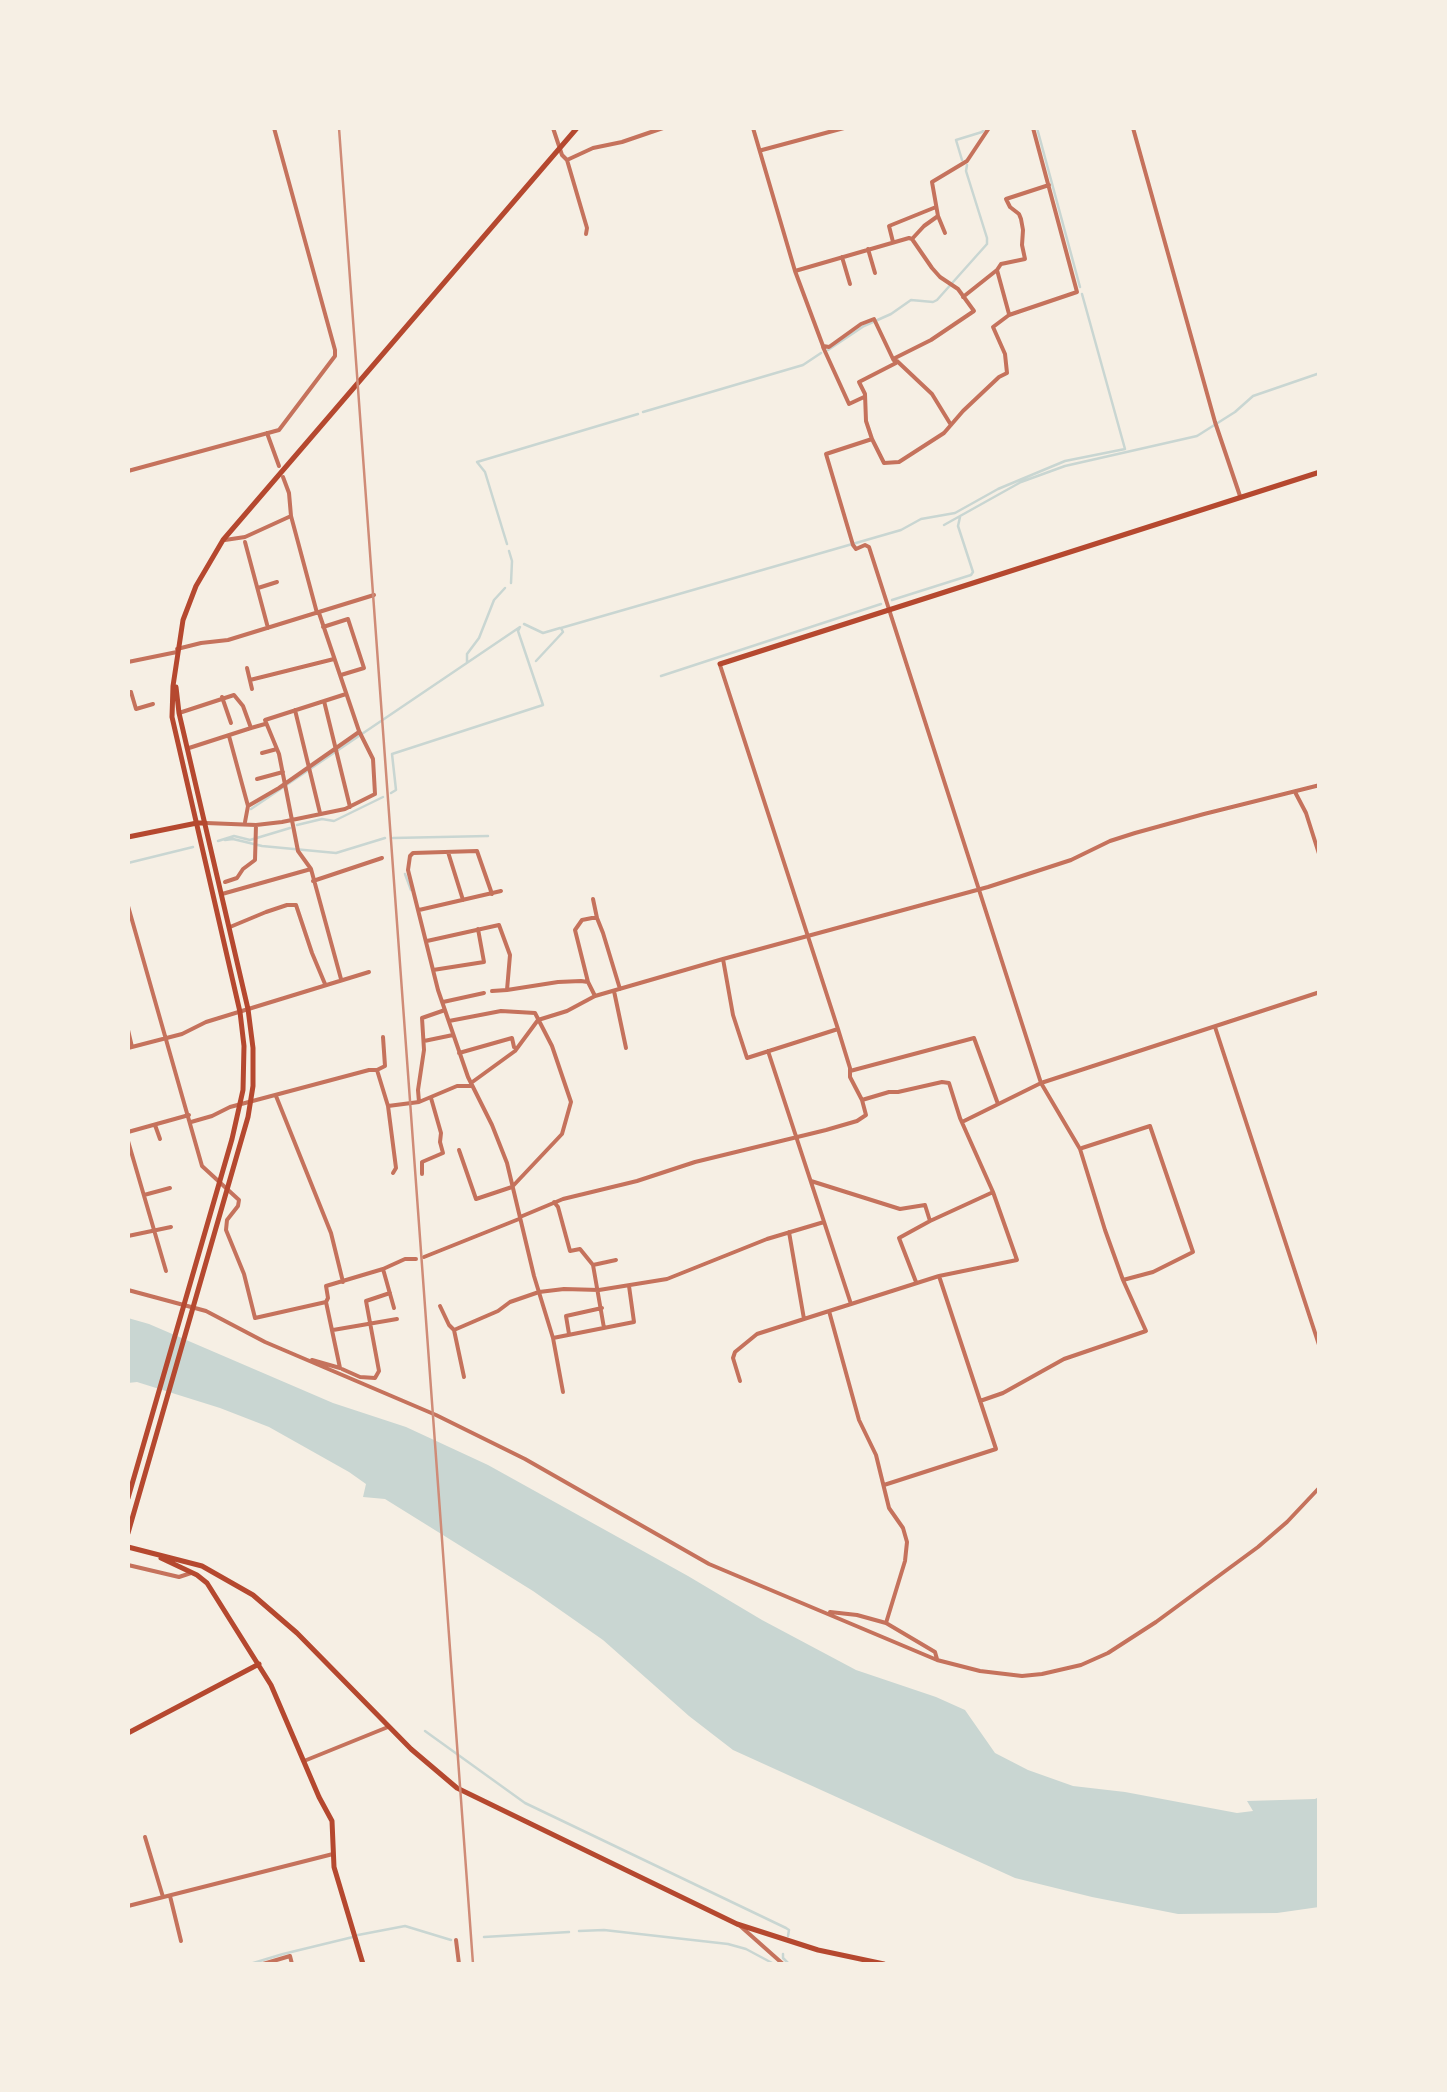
<!DOCTYPE html>
<html>
<head>
<meta charset="utf-8">
<style>
	body { margin:0 }
	#map { position:relative; width:1447px; height:2092px; overflow:hidden; background:#f6efe4; font-family:Signika,sans-serif }
	canvas { display:block }
	.frame { position:absolute; inset:0; border:130px solid #f6efe4; pointer-events:none }
</style>
</head>
<body>
<div id="map">
<canvas width="1447" height="2092"></canvas>
<div class="frame"></div>
</div>
<script>
const ctx = document.querySelector('canvas').getContext('2d');
ctx.lineJoin = 'round';
function fillPath(path, color) { ctx.fillStyle = color; ctx.fill(path, 'evenodd'); }
const toPath = rows => new Path2D(rows.map(r => 'M' + r).join(''));
function trace(path, color, width, dash) { ctx.strokeStyle = color; ctx.lineWidth = width; ctx.lineCap = dash ? 'butt' : 'round'; ctx.setLineDash(dash || []); ctx.stroke(path); }
fillPath(toPath([
	[128,1318,149,1324,333,1403,406,1427,488,1465,688,1576,762,1620,856,1670,936,1697,965,1710,995,1753,1028,1770,1073,1786,1125,1792,1237,1813,1253,1811,1247,1801,1315,1799,1319,1797,1319,1907,1277,1913,1178,1914,1092,1897,1015,1878,733,1750,689,1716,603,1640,533,1591,385,1499,363,1497,366,1484,349,1472,269,1427,220,1408,137,1382,128,1383]
]), '#c9d6d2');
trace(toPath([
	[1037,128,1080,287],
	[962,160,956,140,982,132,985,128],
	[828,350,864,326,891,314,911,300,933,302,937,300,987,244,987,238,966,171,967,165],
	[643,412,803,365,821,353],
	[944,525,1021,482,1065,466,1197,436,1235,412,1253,396,1320,373],
	[507,544,485,472,477,462,638,414],
	[509,551,512,561,511,583],
	[892,600,971,575,973,572,958,526,960,517],
	[524,624,543,633,560,628],
	[536,661,563,632,561,628,901,530,921,519,955,513,998,489,1065,461,1125,449,1082,294],
	[467,662,467,654,479,638,494,600,505,588],
	[661,676,881,604],
	[251,809,520,627,518,631,543,705,392,754,396,790,391,793],
	[297,825,322,819,334,821,383,797],
	[393,838,488,836],
	[225,840,233,839,262,846,336,853,385,838],
	[218,841,234,836,250,840,290,828],
	[128,863,193,847],
	[405,874,411,890],
	[425,1731,525,1803,786,1928,789,1930,788,1936],
	[579,1931,604,1930,728,1944,746,1949,774,1964],
	[358,1935,405,1926,451,1940],
	[484,1937,569,1932],
	[783,1954,783,1958,789,1964],
	[250,1964,283,1954,353,1937]
]), '#c9d6d2', 2.5);
trace(toPath([
	[553,128,562,155,567,160,587,228,586,234],
	[753,128,795,271,823,346,829,347,861,324,874,319,893,359],
	[1133,128,1215,422,1240,496],
	[762,150,844,128],
	[567,160,593,148,622,142,663,128],
	[938,216,945,233],
	[912,239,932,268,940,277,958,289,974,311,931,340,893,359,896,363,859,382,865,394,866,421,872,439,884,463,899,462,944,433,963,411,999,377,1007,373,1005,354,993,327,1009,315,1077,292,1033,128],
	[893,242,889,226,936,207],
	[868,249,875,273],
	[842,257,850,284],
	[997,270,1009,314],
	[795,271,909,238,912,239,924,226,938,216,932,182,967,161,989,128],
	[963,297,997,270,1001,264,1025,259,1022,245,1023,230,1021,219,1019,214,1010,207,1006,199,1049,185],
	[823,347,849,404,864,397],
	[897,361,932,394,951,425],
	[267,433,279,466],
	[872,439,826,454,853,545,856,549,865,545,869,547,1041,1083,1080,1149,1105,1230,1123,1280,1146,1331,1064,1359,1003,1393,980,1401],
	[128,471,279,430,335,356,335,350,274,128],
	[283,477,289,493,291,516,317,613],
	[225,540,245,537,291,516],
	[245,542,268,628],
	[258,588,277,582],
	[323,627,348,619,364,668,341,675],
	[177,649,201,643,228,640,374,595],
	[128,662,177,652],
	[247,668,252,689],
	[250,680,334,659],
	[128,693,131,692,136,709,153,704],
	[222,697,231,723],
	[324,701,350,807],
	[295,710,320,813],
	[179,713,234,695,243,706,251,728,265,724],
	[229,736,248,806],
	[189,748,251,728],
	[262,753,277,749],
	[257,779,283,772],
	[1295,792,1306,813,1320,857],
	[245,822,248,806,279,788,359,732],
	[206,823,256,825,282,822,345,809,375,794,373,759,359,731,319,613],
	[448,852,463,900],
	[313,881,382,858],
	[225,882,237,878,243,869,255,860,256,825],
	[222,894,311,869],
	[492,894,477,851,413,853,410,856,408,870,438,990,468,1077,492,1125,507,1163,534,1276,553,1338,563,1392],
	[593,899,597,918],
	[128,906,202,1166,239,1200,238,1206,227,1220,226,1230,244,1274,255,1318,326,1302],
	[419,910,501,891],
	[230,927,266,912,287,905,296,905,312,953,325,984],
	[427,941,499,925,510,955,507,990,558,982,581,981,588,982,595,996],
	[723,959,733,1015,747,1058,838,1029],
	[433,970,484,962,478,929],
	[341,979,311,869,298,851,279,754,265,720,346,694],
	[588,982,575,930,582,920,592,918,597,918,603,933,620,989],
	[492,991,507,990],
	[614,991,626,1048],
	[443,1002,484,993],
	[449,1021,501,1011,535,1013,552,1046,571,1102,562,1134,512,1187,476,1199,459,1150],
	[1215,1027,1320,1348],
	[128,1030,132,1047],
	[424,1041,453,1035],
	[128,1048,182,1034,206,1022,369,972],
	[768,1051,851,1304],
	[459,1053,512,1038,514,1047],
	[377,1070,388,1106,396,1168,393,1173],
	[850,1071,974,1038,998,1104],
	[471,1083,515,1051,538,1020,567,1011,595,996,723,959,988,887,1071,860,1110,841,1135,833,1204,814,1320,785],
	[276,1096,331,1233,343,1282],
	[419,1102,418,1090,424,1050,422,1018,445,1010],
	[388,1106,419,1102,457,1086,472,1086],
	[191,1122,212,1116,230,1107,369,1070,377,1070,385,1066,383,1037],
	[962,1122,1041,1083,1320,992],
	[155,1125,160,1139],
	[128,1132,189,1115],
	[128,1141,166,1271],
	[1082,1148,1150,1126,1193,1252,1153,1272,1123,1280],
	[422,1174,422,1162,443,1153,440,1142,441,1133,431,1098],
	[811,1181,900,1209,925,1205,930,1221],
	[144,1195,170,1188],
	[554,1202,558,1207,570,1251,580,1249,593,1265,604,1328],
	[520,1217,563,1199,637,1181,695,1162,826,1130,857,1121,866,1115,862,1100,850,1077,850,1068,838,1029,720,665],
	[789,1232,804,1319,939,1276,1017,1260,993,1192,960,1118,949,1083,942,1082,898,1092,889,1092,862,1100],
	[128,1236,171,1227],
	[424,1257,519,1219],
	[593,1265,616,1260],
	[383,1269,394,1308],
	[916,1282,899,1238,930,1221,991,1193],
	[128,1290,206,1311,265,1342,436,1415,525,1459,709,1564,937,1660,980,1671,1022,1676,1042,1674,1081,1665,1108,1653,1156,1622,1258,1547,1287,1522,1320,1487],
	[440,1306,449,1325,454,1330,464,1377],
	[829,1311,859,1420,876,1455,889,1508,903,1528,907,1542,905,1561,886,1623],
	[333,1330,397,1319],
	[454,1330,498,1311,510,1302,539,1292,564,1289,599,1290,667,1279,767,1239,824,1222],
	[569,1334,566,1316,602,1308],
	[553,1338,634,1322,629,1286],
	[312,1360,340,1368,326,1302,328,1298,326,1286,383,1269,405,1259,416,1259],
	[342,1369,360,1377,375,1378,379,1371,366,1301,390,1293],
	[740,1381,733,1358,735,1352,757,1334,804,1319],
	[884,1485,996,1449,939,1276],
	[128,1565,179,1577,191,1573],
	[830,1612,857,1615,886,1623,935,1652,937,1659],
	[304,1761,388,1727],
	[145,1837,163,1897],
	[170,1896,181,1941],
	[128,1906,333,1854],
	[738,1924,783,1964],
	[456,1940,459,1964],
	[263,1964,290,1956,292,1964]
]), '#c5725c', 4);
trace(toPath([
	[720,664,1320,472],
	[128,837,197,823,205,823],
	[128,1547,202,1566,253,1595,297,1633,411,1749,457,1788,737,1924,818,1950,884,1964],
	[161,1558,197,1575,207,1583,271,1685,319,1797,332,1821,334,1867,363,1964],
	[128,1733,259,1664]
]), '#b5482f', 5);
trace(toPath([
	[128,1498,232,1139,243,1090,244,1046,240,1012,172,717,173,686,183,620,196,586,223,540,577,128],
	[128,1533,237,1155,248,1117,253,1086,253,1048,248,1009,179,713,176,687]
]), '#b5482f', 5);
trace(toPath([
	[339,128,473,1964]
]), '#cf8b77', 2.5);
</script>
</body>
</html>
